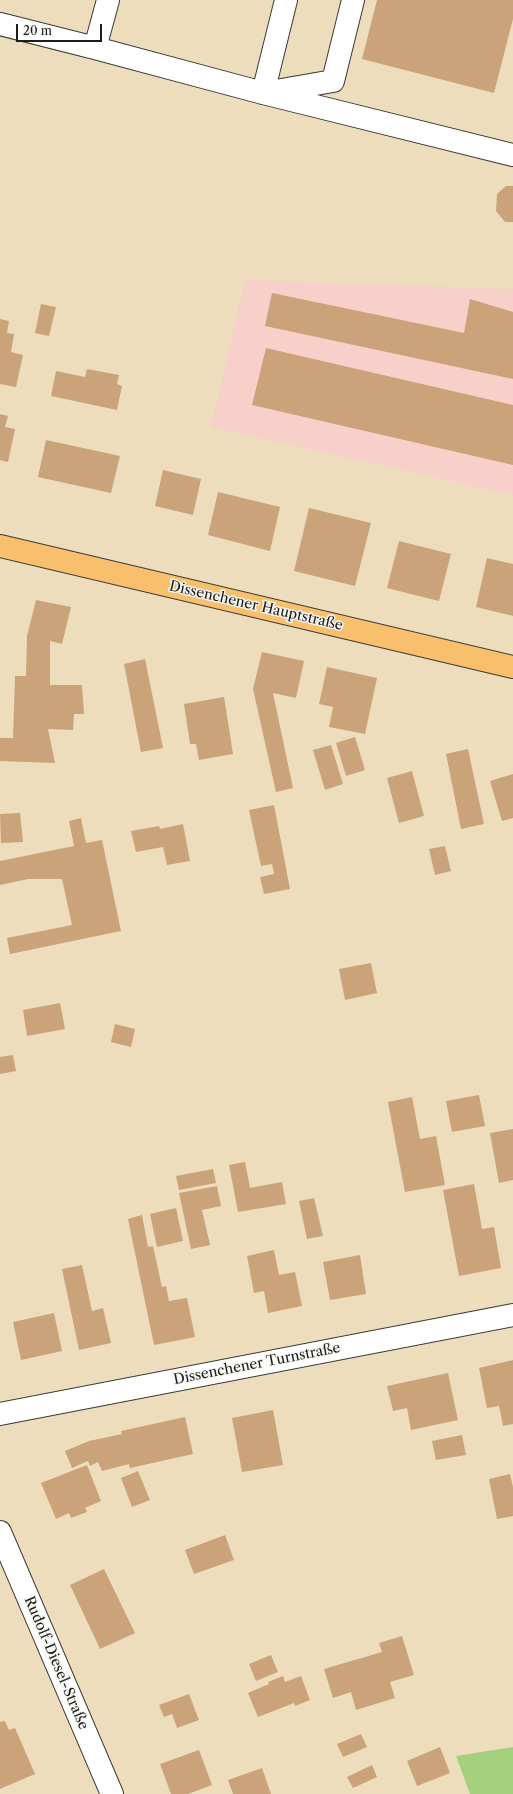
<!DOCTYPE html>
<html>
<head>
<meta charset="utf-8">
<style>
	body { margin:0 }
	#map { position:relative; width:513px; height:1794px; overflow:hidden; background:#edddbc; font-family:"Libre Caslon Text",serif }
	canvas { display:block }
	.scale { position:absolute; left:16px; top:24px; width:86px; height:18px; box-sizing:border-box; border:2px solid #1c1c1c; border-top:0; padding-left:5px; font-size:12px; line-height:14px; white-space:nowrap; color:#1c1c1c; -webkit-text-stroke:3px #f6f6f2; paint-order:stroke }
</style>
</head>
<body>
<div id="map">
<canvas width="513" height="1794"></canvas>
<div class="scale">20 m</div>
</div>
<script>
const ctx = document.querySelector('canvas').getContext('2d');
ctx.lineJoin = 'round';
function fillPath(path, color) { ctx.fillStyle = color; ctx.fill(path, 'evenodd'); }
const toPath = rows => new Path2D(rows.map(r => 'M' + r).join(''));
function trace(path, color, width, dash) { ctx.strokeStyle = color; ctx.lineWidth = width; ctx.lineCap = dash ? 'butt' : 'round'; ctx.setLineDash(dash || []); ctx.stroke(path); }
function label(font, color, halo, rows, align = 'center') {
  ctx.font = font + ' "Libre Caslon Text",serif'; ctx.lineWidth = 3; ctx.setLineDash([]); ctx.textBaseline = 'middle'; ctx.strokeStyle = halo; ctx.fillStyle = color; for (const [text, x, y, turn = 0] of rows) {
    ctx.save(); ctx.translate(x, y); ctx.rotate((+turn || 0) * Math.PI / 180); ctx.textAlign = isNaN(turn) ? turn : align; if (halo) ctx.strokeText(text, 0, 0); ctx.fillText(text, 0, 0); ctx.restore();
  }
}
fillPath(toPath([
	[245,280,513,289,513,495,211,427]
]), '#f7d0ca');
fillPath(toPath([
	[513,1747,513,1794,470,1794,456,1756]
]), '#a5d17e');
fillPath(toPath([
	[377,0,513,0,513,19,494,93,362,59],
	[506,186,513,186,513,222,505,222,496,211,497,194],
	[272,293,464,333,470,299,513,312,513,379,265,326],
	[41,304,56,307,49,336,35,333],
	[0,319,9,321,7,333,14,334,11,352,23,355,16,387,0,384],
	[266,348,513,405,513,465,252,405],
	[87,369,119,375,117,384,122,386,117,410,51,396,56,371,85,377],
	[0,414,8,416,5,427,15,429,8,462,0,460],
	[46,440,120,456,111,493,38,477],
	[163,470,201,479,193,515,155,506],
	[218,492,280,507,270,551,208,535],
	[309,508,371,523,355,586,294,571],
	[399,541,451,554,439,601,387,588],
	[487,558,513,564,513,616,476,607],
	[36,600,71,607,62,644,50,641,50,685,82,685,84,714,74,714,73,730,48,729,55,763,0,761,0,738,13,738,15,676,26,676,27,636],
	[262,652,304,661,296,698,273,693,293,788,276,792,253,689],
	[145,659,163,748,141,752,124,664],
	[327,667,377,678,365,734,329,727,333,707,319,704],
	[224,697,233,754,199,760,196,744,190,744,184,704],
	[355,737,365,770,346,776,336,743],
	[331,745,343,784,325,790,313,750],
	[468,749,484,824,461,829,446,754],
	[412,771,424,816,399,823,387,778],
	[513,774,513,818,502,821,490,781],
	[274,805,290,889,264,894,260,877,274,874,272,864,261,866,249,810],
	[20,813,23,842,1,843,0,814],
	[81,818,86,843,102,840,121,931,10,954,7,938,72,925,62,879,28,879,0,885,0,861,74,846,69,821],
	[183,824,190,861,167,865,163,847,136,852,131,831,159,826,160,829],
	[445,846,451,871,435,875,429,849],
	[371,963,377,993,345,1000,339,969],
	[60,1003,65,1029,27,1036,23,1010],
	[115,1024,135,1029,131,1047,111,1042],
	[13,1055,16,1071,0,1074,0,1057],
	[479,1095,485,1126,452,1132,446,1101],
	[412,1097,420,1139,436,1136,445,1185,405,1192,388,1102],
	[513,1129,513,1180,499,1183,490,1133],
	[245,1162,250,1188,282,1182,286,1204,238,1212,229,1165],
	[213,1169,216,1183,179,1190,176,1176],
	[474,1184,482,1229,494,1227,501,1268,459,1276,443,1190],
	[217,1186,221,1206,202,1210,210,1245,191,1249,179,1193],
	[314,1198,323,1236,307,1239,299,1201],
	[176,1208,183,1241,157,1247,150,1214],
	[142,1215,148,1247,153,1246,162,1287,166,1286,169,1301,187,1298,195,1337,154,1345,128,1219],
	[274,1250,279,1275,295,1272,302,1306,268,1313,264,1291,254,1293,247,1256],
	[360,1255,366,1294,330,1300,323,1262],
	[82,1265,92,1311,103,1308,111,1343,79,1350,62,1269],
	[54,1313,62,1351,21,1360,13,1322],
	[513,1360,513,1424,503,1426,499,1406,487,1408,479,1368],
	[448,1373,458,1420,411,1430,407,1408,393,1411,387,1386],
	[273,1410,283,1465,242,1472,232,1418],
	[185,1417,193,1454,130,1468,129,1464,102,1471,98,1462,90,1466,88,1461,72,1468,65,1451,89,1441,122,1434,121,1431],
	[462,1435,466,1455,436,1460,432,1441],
	[87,1465,101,1501,85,1508,87,1512,71,1518,69,1513,56,1519,41,1483],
	[138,1471,150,1500,132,1507,121,1478],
	[510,1474,513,1487,513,1516,497,1519,489,1479],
	[225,1535,234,1560,194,1574,185,1550],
	[104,1569,135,1633,100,1649,70,1585],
	[402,1636,414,1675,390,1682,395,1698,356,1710,351,1692,333,1698,324,1669,382,1652,379,1643],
	[271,1655,278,1672,256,1681,249,1664],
	[283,1676,285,1682,301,1676,310,1700,295,1706,294,1703,258,1717,248,1693,269,1684,268,1682],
	[189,1694,199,1720,177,1728,172,1714,164,1717,159,1705],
	[5,1721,9,1730,15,1728,35,1774,0,1789,0,1722],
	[361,1734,367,1747,343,1757,337,1744],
	[440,1747,450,1773,417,1786,407,1761],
	[199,1750,212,1785,188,1794,171,1794,160,1764],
	[372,1765,377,1777,353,1788,347,1777],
	[262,1768,271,1794,233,1794,228,1780]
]), '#cba37b');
const minor = toPath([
	[0,24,95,48,263,93,513,155],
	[95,48,108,0],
	[270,92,333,81,353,0],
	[263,93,286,0],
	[0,1414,513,1315],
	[0,1532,112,1794]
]);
const major = toPath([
	[0,546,513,667]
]);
trace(minor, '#3b3934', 24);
trace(major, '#3b3934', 24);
trace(minor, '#fff', 22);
trace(major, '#f8bf6c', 22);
label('14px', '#1c1c1c', '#f6f6f2', [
	["Dissenchener Hauptstraße",256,606,13],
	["Dissenchener Turnstraße",257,1364,-11],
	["Rudolf-Diesel-Straße",56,1663,67]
]);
</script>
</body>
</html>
